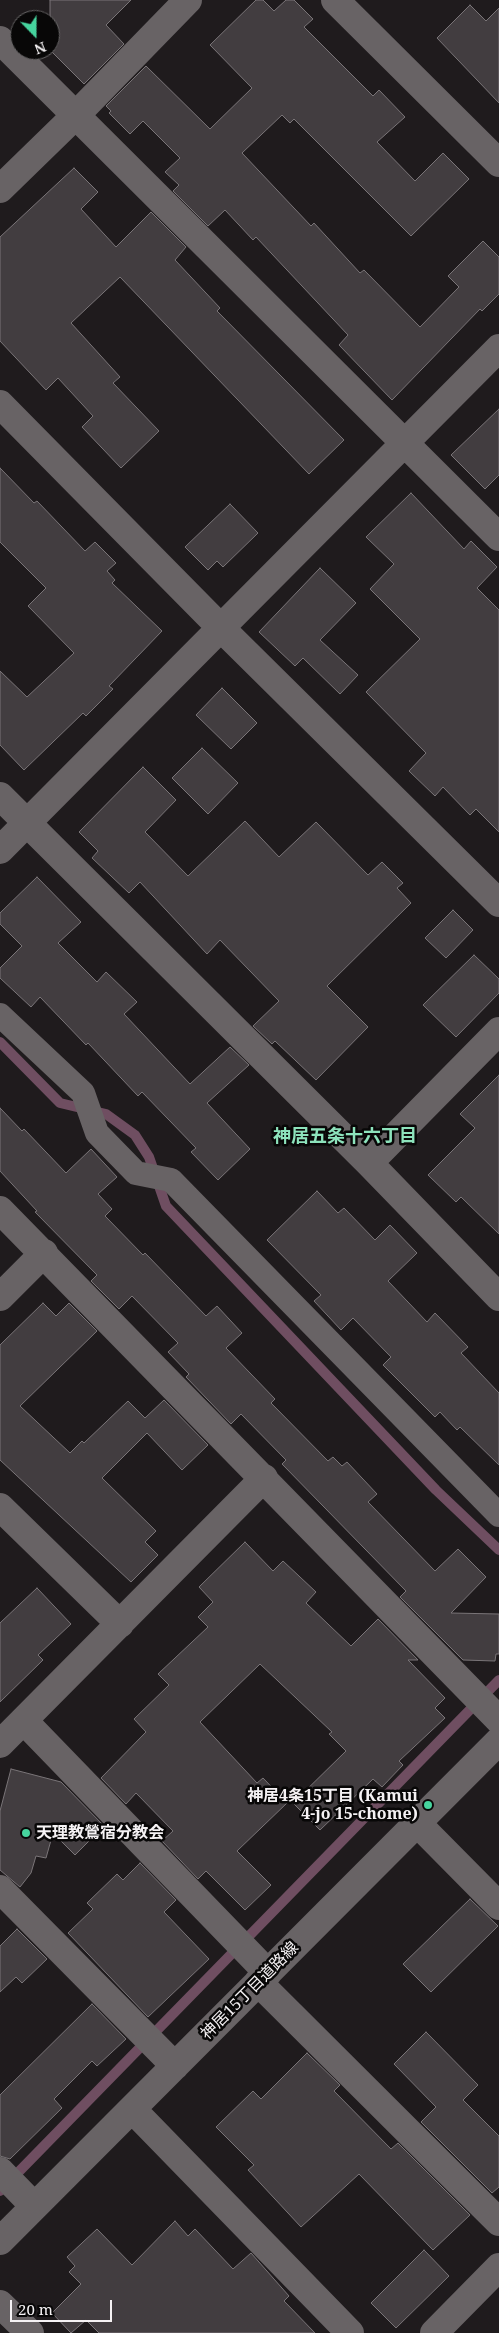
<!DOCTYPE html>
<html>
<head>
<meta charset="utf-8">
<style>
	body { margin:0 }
	#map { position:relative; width:499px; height:2333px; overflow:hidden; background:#1f1b1d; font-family:"Noto Serif",serif }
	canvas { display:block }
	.north { position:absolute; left:10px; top:10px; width:50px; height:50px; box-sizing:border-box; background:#080707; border:1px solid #676566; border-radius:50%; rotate:158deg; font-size:14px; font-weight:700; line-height:20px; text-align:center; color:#f5f2f4 }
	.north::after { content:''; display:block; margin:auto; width:18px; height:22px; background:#46d49e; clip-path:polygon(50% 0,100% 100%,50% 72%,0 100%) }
	.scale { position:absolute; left:10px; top:2300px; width:102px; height:22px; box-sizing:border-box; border:2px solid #f5f2f4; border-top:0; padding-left:6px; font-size:15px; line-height:18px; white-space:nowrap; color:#f5f2f4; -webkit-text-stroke:4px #080707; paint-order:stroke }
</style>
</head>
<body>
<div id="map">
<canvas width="499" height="2333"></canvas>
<div class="north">N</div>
<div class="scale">20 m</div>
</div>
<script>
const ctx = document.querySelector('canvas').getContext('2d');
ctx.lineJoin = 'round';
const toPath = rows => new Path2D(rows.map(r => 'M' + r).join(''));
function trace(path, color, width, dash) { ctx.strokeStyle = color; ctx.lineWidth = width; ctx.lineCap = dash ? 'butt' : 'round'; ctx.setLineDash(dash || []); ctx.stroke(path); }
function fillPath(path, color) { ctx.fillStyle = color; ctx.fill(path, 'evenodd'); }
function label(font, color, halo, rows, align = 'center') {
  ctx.font = font + ' "Noto Serif","Noto Sans JP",serif'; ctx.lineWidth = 5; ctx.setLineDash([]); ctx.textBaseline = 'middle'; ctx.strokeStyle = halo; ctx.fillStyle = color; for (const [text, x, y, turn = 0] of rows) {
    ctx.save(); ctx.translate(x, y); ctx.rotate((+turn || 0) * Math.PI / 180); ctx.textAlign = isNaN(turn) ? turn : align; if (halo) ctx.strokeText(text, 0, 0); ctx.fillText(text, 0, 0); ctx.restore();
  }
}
trace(toPath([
	[0,1042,60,1103,106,1114,135,1135,149,1157,166,1206,436,1490,499,1550],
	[0,2191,499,1680]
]), '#6f4e61', 10);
const building = toPath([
	[50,0,131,0,106,25,124,44,84,84,50,50,50,0],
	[256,0,263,0,274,11,286,0,294,0,313,19,304,27,373,96,379,90,405,117,377,142,415,181,443,153,469,179,411,236,294,119,290,123,282,115,242,153,311,226,314,223,360,273,364,270,420,327,459,287,448,276,483,241,499,257,499,294,482,311,480,309,392,400,339,345,348,335,256,237,253,240,225,210,208,226,173,191,179,185,165,172,180,158,143,121,130,134,109,113,111,111,106,106,146,66,210,129,252,88,210,45,256,0],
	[470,5,486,21,499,8,499,103,437,38,470,5],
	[74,168,98,192,81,209,116,247,151,212,186,247,175,260,220,308,217,311,344,440,309,474,120,277,71,323,120,377,113,383,159,431,121,468,82,427,93,416,58,378,46,390,0,341,0,237,74,168],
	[499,409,499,475,485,489,451,455,499,409],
	[0,468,34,503,37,501,85,551,95,542,116,563,107,571,115,580,112,583,162,631,109,686,113,689,86,716,83,713,24,770,0,745,0,671,27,697,74,653,28,606,46,588,0,542,0,468],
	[411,493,464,549,471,541,497,567,477,588,499,610,499,832,476,809,470,815,443,787,435,796,409,771,426,753,366,692,420,639,370,589,394,564,366,537,411,493],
	[230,504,258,533,223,567,217,561,208,570,185,547,230,504],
	[320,568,356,603,320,640,358,675,340,694,303,658,295,666,259,632,320,568],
	[222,688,257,723,231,749,196,715,222,688],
	[202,748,238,783,208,814,172,778,202,748],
	[143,767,176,800,145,832,188,876,245,821,279,857,316,822,368,875,382,862,403,883,397,888,411,903,327,986,368,1027,316,1080,275,1041,272,1044,253,1026,279,1001,220,940,207,954,140,882,129,893,92,858,98,851,79,832,143,767],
	[37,877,81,922,58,943,97,982,106,972,137,1002,124,1014,190,1084,230,1047,249,1065,207,1103,250,1149,218,1180,191,1152,196,1148,142,1092,138,1096,88,1043,86,1045,40,997,31,1007,0,978,0,968,22,946,0,924,0,913,37,877],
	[453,910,473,930,446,958,425,938,453,910],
	[474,955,499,979,499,993,456,1037,423,1005,474,955],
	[499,1075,499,1234,461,1197,456,1202,428,1175,475,1128,460,1114,499,1075],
	[0,1108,22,1131,24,1129,66,1173,91,1149,117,1177,98,1194,112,1209,105,1216,143,1255,145,1253,206,1316,217,1306,242,1333,226,1348,275,1399,271,1403,328,1461,333,1457,342,1466,347,1462,377,1494,368,1502,435,1571,458,1549,486,1577,451,1613,499,1614,499,1654,496,1654,495,1661,463,1660,400,1597,406,1591,282,1464,286,1460,241,1414,231,1424,186,1377,189,1374,168,1352,178,1343,132,1296,119,1309,91,1281,97,1275,35,1212,37,1211,0,1171,0,1108],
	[317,1191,338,1213,344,1208,375,1240,390,1225,417,1253,388,1281,427,1322,435,1313,468,1347,461,1353,499,1393,499,1465,460,1427,457,1430,440,1412,435,1417,383,1365,391,1357,353,1318,341,1330,314,1301,321,1295,267,1240,317,1191],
	[43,1303,56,1316,69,1303,97,1331,20,1406,70,1453,82,1441,84,1443,128,1401,145,1418,164,1400,208,1445,182,1470,147,1433,102,1478,156,1531,145,1542,158,1555,131,1582,0,1460,0,1345,43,1303],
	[245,1542,273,1571,283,1561,316,1592,306,1603,351,1646,378,1619,418,1660,408,1660,445,1698,435,1708,445,1718,399,1761,403,1765,382,1787,373,1779,320,1830,293,1803,346,1751,329,1734,332,1732,260,1664,200,1722,257,1783,263,1778,287,1803,237,1851,271,1885,245,1910,206,1871,198,1879,162,1841,173,1831,136,1793,126,1804,101,1778,146,1732,134,1719,169,1685,158,1674,208,1627,198,1617,213,1602,199,1587,245,1542],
	[37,1588,71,1624,38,1655,43,1660,0,1702,0,1623,37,1588],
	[11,1769,61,1782,104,1826,75,1855,53,1833,46,1858,36,1856,31,1873,20,1887,0,1870,0,1811,11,1769],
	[140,1863,176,1900,164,1912,209,1959,148,2017,68,1933,93,1909,87,1903,117,1874,123,1880,140,1863],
	[470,1899,498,1926,431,1992,403,1964,470,1899],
	[17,1929,47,1959,22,1983,16,1977,0,1992,0,1946,17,1929],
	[92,2004,126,2039,97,2066,92,2061,54,2099,62,2108,10,2159,0,2156,0,2095,92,2004],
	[426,2032,478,2085,463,2100,499,2136,499,2187,492,2193,421,2122,436,2107,394,2064,426,2032],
	[307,2053,340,2085,334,2091,391,2149,398,2143,470,2215,433,2250,359,2174,301,2227,248,2170,254,2165,216,2127,253,2091,261,2099,307,2053],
	[175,2221,188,2236,195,2229,233,2269,251,2253,289,2296,284,2301,315,2333,99,2333,86,2320,71,2333,52,2313,81,2284,69,2272,75,2266,67,2257,97,2229,132,2265,175,2221],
	[424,2250,449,2276,396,2328,371,2303,424,2250]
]);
fillPath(building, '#423d40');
trace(building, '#7a7578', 1);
trace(toPath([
	[0,1015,83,1093,97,1133,136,1173,171,1180,499,1515]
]), '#686365', 24);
trace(toPath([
	[335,0,499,163],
	[0,40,499,537],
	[0,189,76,115,188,0],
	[0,404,221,628,499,903],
	[0,796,369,1163,499,1297],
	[0,850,499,348],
	[369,1163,499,1031],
	[0,1210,499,1720],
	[0,1297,44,1253],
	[0,1507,120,1624],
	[24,1721,268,1973],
	[0,1744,264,1478],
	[417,1823,499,1906],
	[0,1889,175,2066],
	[258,1982,499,2222],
	[132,2109,350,2333],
	[0,2171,34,2206],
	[0,2241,499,1741],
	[0,2304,30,2333],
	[434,2333,499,2267]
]), '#686365', 28);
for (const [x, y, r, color] of [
	[428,1805,5,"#46d49e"],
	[26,1833,5,"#46d49e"]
]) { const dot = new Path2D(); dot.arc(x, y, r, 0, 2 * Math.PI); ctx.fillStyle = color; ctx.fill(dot); trace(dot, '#080707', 2); }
label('bold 16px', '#f5f2f4', '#080707', [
	["神居4条15丁目 (Kamui",418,1796],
	["4-jo 15-chome)",418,1814],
	["天理教鶯宿分教会",36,1833,"left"]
], 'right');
label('16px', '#f5f2f4', '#080707', [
	["神居15丁目道路線",250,1991,-45]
]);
label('bold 18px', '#8de3bc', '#080707', [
	["神居五条十六丁目",345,1137]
]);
</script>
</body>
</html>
